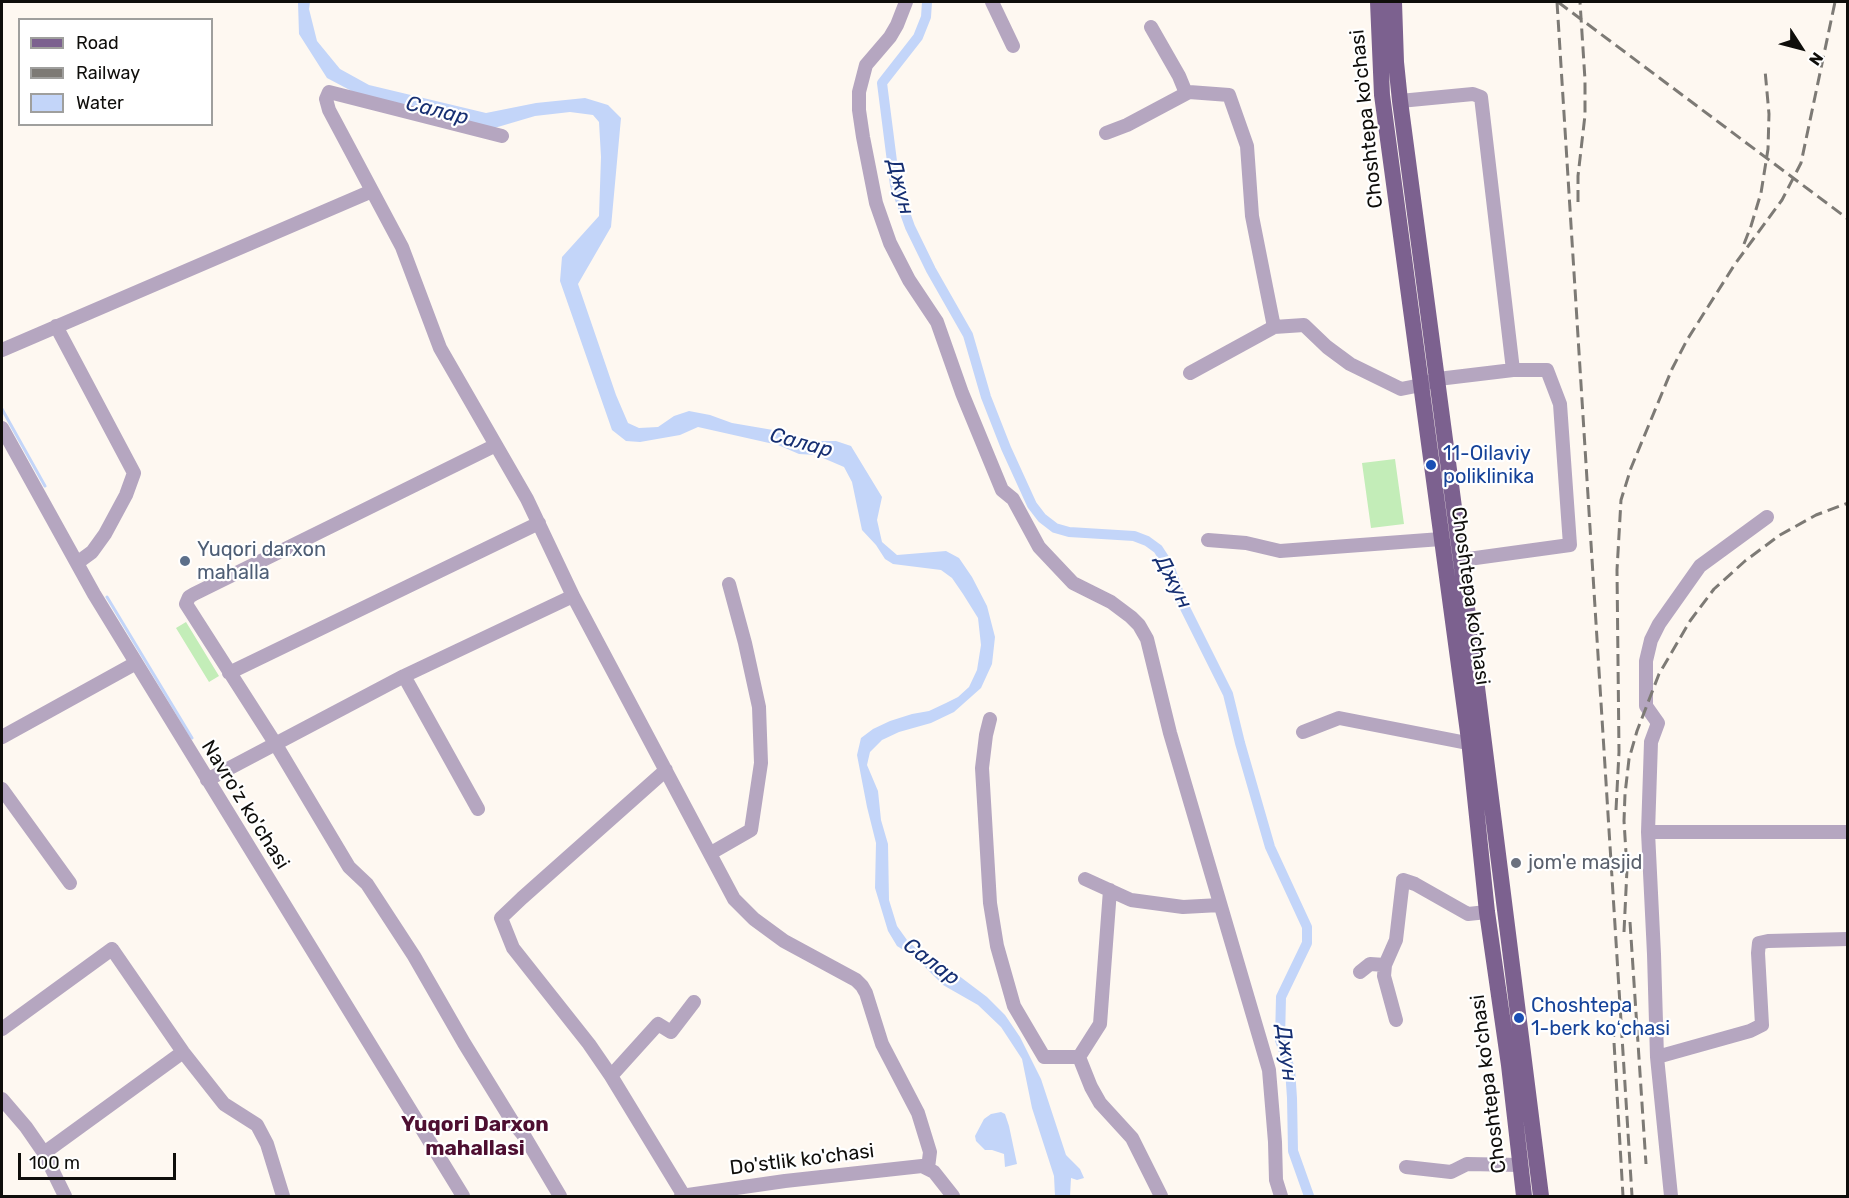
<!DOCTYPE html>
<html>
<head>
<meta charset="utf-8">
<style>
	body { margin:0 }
	#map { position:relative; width:1849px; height:1198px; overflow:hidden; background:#fef8f1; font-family:Rubik,sans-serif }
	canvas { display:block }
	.frame { position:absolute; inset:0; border:3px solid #0f0e0b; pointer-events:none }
	.legend { position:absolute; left:18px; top:18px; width:195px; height:108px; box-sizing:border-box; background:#fff; border:2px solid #9f9f9d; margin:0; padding:8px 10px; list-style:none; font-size:18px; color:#0f0e0b }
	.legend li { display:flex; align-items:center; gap:12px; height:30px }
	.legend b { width:30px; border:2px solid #9f9f9d }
	.north { position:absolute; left:1771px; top:18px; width:60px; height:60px; -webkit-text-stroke:4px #fff; paint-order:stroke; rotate:126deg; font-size:16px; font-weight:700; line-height:24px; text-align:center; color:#0f0e0b }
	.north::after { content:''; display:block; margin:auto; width:21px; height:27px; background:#0f0e0b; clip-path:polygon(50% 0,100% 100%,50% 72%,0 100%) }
	.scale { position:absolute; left:18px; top:1153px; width:158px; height:27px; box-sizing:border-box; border:3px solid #0f0e0b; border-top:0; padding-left:8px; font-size:18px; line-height:21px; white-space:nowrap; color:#0f0e0b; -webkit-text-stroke:4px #fff; paint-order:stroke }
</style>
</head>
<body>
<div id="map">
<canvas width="1849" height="1198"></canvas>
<div class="frame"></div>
<ul class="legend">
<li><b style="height:8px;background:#7c618f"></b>Road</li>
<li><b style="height:8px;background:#7d7a75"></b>Railway</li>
<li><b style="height:16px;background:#c3d5f9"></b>Water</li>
</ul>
<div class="north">N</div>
<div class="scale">100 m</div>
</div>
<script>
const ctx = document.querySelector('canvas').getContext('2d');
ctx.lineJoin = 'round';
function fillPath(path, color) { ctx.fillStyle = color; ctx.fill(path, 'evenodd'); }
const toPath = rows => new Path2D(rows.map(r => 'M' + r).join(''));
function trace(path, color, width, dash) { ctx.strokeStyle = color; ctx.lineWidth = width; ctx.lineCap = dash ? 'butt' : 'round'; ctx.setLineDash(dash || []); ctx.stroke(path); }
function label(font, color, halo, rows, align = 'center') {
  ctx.font = font + ' Rubik,sans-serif'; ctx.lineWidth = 4.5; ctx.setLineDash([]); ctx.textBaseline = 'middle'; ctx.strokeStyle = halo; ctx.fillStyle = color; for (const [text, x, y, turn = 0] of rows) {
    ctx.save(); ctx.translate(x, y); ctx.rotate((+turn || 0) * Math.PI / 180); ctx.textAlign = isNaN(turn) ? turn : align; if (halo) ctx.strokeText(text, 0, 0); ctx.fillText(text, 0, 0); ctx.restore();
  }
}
fillPath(toPath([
	[1395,459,1404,524,1371,528,1362,463],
	[186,622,219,676,209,682,176,628]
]), '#c3edb8');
fillPath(toPath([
	[298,2,310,2,309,9,317,41,340,69,369,85,486,113,536,103,585,98,608,105,621,118,611,227,578,284,616,395,628,423,639,428,658,427,674,416,689,411,710,415,732,423,773,430,793,437,816,441,836,441,851,446,882,497,877,520,882,542,897,555,946,551,959,558,972,577,987,606,995,637,992,664,981,688,954,712,931,723,899,732,882,740,870,752,867,765,878,791,881,820,888,844,889,900,897,926,907,940,919,951,938,960,987,997,1005,1015,1020,1037,1041,1079,1066,1155,1080,1169,1084,1178,1077,1180,1071,1178,1070,1196,1055,1196,1054,1176,1032,1108,1022,1059,1001,1027,978,1005,943,985,916,958,897,946,888,931,875,888,876,843,867,807,857,755,861,738,873,729,890,721,912,714,929,711,946,703,958,697,969,687,977,670,981,645,978,618,963,594,952,578,941,570,893,564,885,559,876,545,862,530,852,482,844,467,816,455,799,454,778,445,698,427,680,435,640,442,626,441,612,430,560,281,562,257,599,216,601,157,599,122,593,115,570,112,535,116,491,129,363,97,327,78,299,34],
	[1001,1112,1005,1114,1009,1126,1017,1164,1005,1167,1004,1154,992,1150,985,1150,976,1141,975,1136,984,1119,991,1114]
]), '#c3d5f9');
trace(toPath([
	[2,409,45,486],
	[107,597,192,738]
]), '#c3d5f9', 3);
trace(toPath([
	[927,2,926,17,918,37,882,83,895,185,910,227,931,270,968,335,986,397,1006,448,1032,505,1042,518,1055,528,1069,532,1134,536,1147,541,1158,549,1169,566,1182,602,1228,694,1240,743,1270,847,1307,927,1307,943,1281,997,1280,1040,1290,1069,1292,1098,1293,1151,1309,1196]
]), '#c3d5f9', 10);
trace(toPath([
	[906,2,897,25,890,37,866,65,859,92,859,110,863,137,876,203,890,243,909,280,937,322,962,393,1002,490,1013,499,1039,547,1073,583,1111,602,1131,617,1139,625,1147,639,1170,733,1269,1070,1275,1142,1276,1180,1281,1196],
	[992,2,1013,46],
	[1151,27,1179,76,1186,93],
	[1400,101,1473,94,1481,97,1513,370],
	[1106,133,1127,125,1189,92,1229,95,1247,146,1252,216,1274,327],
	[502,136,329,92,326,99,329,110,402,247,440,348,527,499,573,596,734,899,754,919,784,941,856,980,862,986,866,993,882,1044,918,1113,930,1152,928,1168],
	[56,326,134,473,126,495,105,534,92,552,77,563],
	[2,350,372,191],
	[1190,373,1274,327,1304,325,1327,347,1350,364,1401,389,1421,385,1438,379,1513,370,1547,370,1560,404,1570,545,1461,560],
	[2,428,94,594,463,1196],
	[496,445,194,594,189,597,186,604,275,743,349,867,367,884,414,956,464,1043,512,1121,525,1137,560,1196],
	[1208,540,1246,543,1280,551,1441,539],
	[229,673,539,523],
	[404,676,478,809],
	[990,719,986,735,982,768,990,903,997,946,1014,1006,1044,1057,1079,1057],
	[1303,732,1339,718,1462,742,1469,740],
	[2,737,136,663],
	[666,770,522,898,501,918,513,948,589,1044,611,1076,684,1196],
	[207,780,404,676,573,596],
	[2,789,70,883],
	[1648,832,1848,832],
	[711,853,751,830,761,763,759,707,745,643,729,584],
	[1085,879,1131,900,1183,907,1220,905],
	[1360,972,1370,964,1385,965],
	[1396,1020,1384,976,1385,965,1396,940,1403,880,1415,884,1468,914,1487,912],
	[2,1029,112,949,183,1052,224,1104,257,1125,267,1144,283,1196],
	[1079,1057,1100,1024,1110,890],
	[1079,1057,1091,1087,1100,1103,1132,1138,1161,1196],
	[1657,1057,1750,1031,1762,1025,1758,953,1759,943,1768,941,1848,939],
	[611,1076,658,1024,671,1032,694,1002],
	[2,1099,26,1127,44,1153,65,1196],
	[44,1153,183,1052],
	[1406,1167,1451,1172,1467,1164,1520,1165],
	[681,1196,785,1181,922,1166,934,1172,953,1196],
	[1671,1196,1657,1057,1654,954,1648,832,1651,742,1658,723,1646,706,1646,661,1651,640,1659,624,1700,566,1767,517]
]), '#b5a6c0', 14);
trace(toPath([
	[1378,2,1382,95,1469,740,1487,912,1509,1065,1524,1196],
	[1394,2,1396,62,1400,101,1461,560,1541,1196]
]), '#7c618f', 16);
trace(toPath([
	[1557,2,1632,1196],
	[1558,2,1848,219],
	[1578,202,1578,176,1585,115,1585,80,1580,2],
	[1744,244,1751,226,1761,193,1768,149,1769,114,1765,70],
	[1616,810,1619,752,1617,570,1621,500,1631,468,1672,369,1687,340,1735,264,1782,200,1801,163,1835,2],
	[1630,922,1646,1164],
	[1624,932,1627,869,1624,821,1625,794,1629,759,1637,731,1659,674,1690,621,1714,589,1745,561,1780,535,1816,515,1848,503],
	[1613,1025,1623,1196]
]), '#7d7a75', 3, [12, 6]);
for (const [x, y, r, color] of [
	[1431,465,6,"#1a4fb4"],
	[185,561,6,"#5c6f8a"],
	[1516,863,6,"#6b7280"],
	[1519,1018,6,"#1a4fb4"]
]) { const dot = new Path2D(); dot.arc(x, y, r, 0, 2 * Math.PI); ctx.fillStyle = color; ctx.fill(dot); trace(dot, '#fff', 2); }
label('20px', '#0f0e0b', '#fff', [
	["Choshtepa ko'chasi",1367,119,-96],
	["Choshtepa ko'chasi",1470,596,82],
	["Navro'z ko'chasi",245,805,58],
	["Choshtepa ko'chasi",1489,1084,-97],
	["Do'stlik ko'chasi",802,1160,-7]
]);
label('20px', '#164399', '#fff', [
	["11-Oilaviy",1443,454],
	["poliklinika",1443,477],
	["Choshtepa",1531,1006],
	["1-berk koʻchasi",1531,1029]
], 'left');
label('20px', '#4e5e75', '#fff', [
	["Yuqori darxon",197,550],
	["mahalla",197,573]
], 'left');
label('20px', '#5b616d', '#fff', [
	["jom'e masjid",1528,863]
], 'left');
label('italic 21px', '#162f72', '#fff', [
	["Салар",437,111,14],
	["Джун",900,187,76],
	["Салар",801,443,15],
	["Джун",1173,582,63],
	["Салар",931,962,37],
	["Джун",1286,1053,83]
]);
label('bold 21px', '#4e0f31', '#fff', [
	["Yuqori Darxon",475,1125],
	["mahallasi",475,1149]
]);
</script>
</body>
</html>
